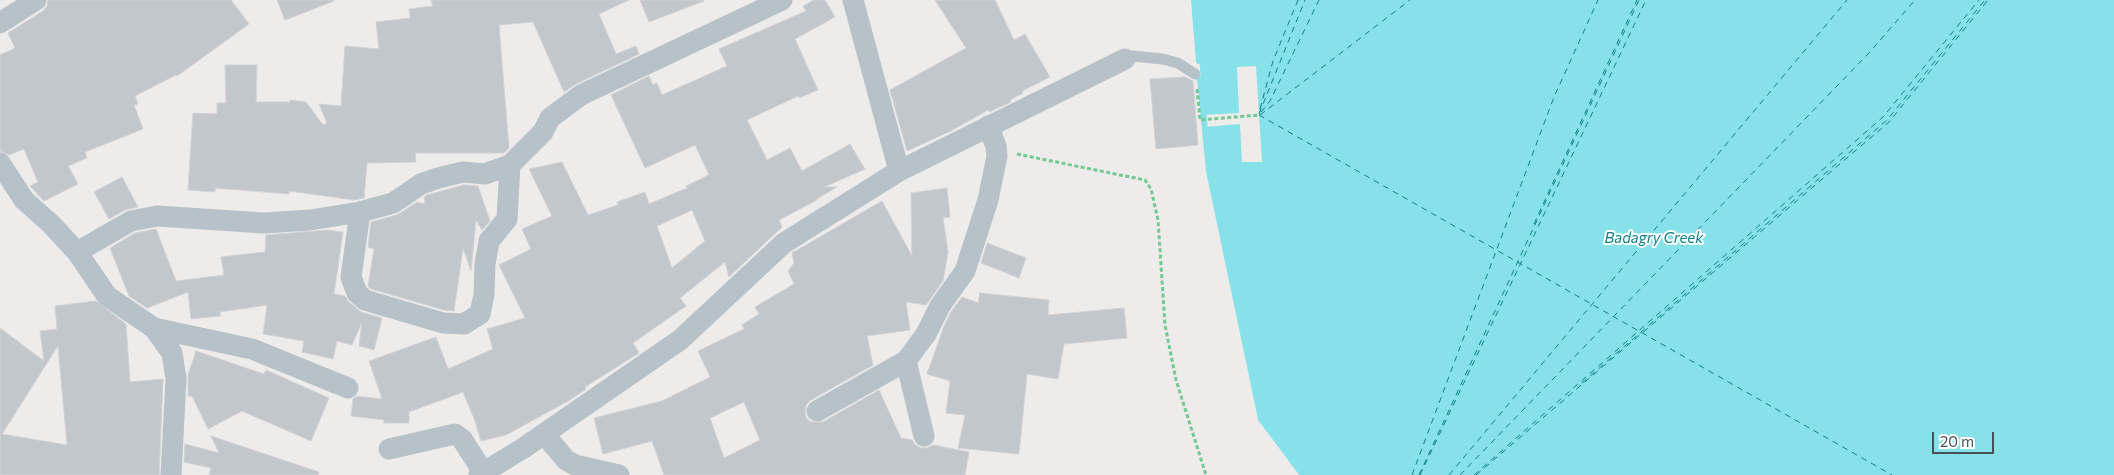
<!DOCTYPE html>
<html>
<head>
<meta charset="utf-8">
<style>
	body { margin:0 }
	#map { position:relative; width:2114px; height:475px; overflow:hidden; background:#eeebeb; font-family:Commissioner,sans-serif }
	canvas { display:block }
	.scale { position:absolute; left:1932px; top:432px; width:62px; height:22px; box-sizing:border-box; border:2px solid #445158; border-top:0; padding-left:6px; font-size:15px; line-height:18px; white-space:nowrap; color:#445158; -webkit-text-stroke:4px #fff; paint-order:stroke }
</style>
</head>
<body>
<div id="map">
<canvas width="2114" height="475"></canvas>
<div class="scale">20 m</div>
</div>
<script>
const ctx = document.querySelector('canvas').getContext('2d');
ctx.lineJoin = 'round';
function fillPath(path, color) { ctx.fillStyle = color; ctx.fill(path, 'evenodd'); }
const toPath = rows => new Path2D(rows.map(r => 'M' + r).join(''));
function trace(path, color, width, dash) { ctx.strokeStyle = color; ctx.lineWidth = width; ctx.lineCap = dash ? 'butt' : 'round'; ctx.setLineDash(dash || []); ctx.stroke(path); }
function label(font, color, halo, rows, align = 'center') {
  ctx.font = font + ' Commissioner,sans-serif'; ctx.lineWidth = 4; ctx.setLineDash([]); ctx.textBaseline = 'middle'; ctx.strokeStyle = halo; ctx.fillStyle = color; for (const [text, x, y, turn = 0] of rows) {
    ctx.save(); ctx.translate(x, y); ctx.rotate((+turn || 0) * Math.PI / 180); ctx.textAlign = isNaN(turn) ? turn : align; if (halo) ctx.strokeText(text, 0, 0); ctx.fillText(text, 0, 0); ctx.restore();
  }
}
fillPath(toPath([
	[1194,0,2114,0,2114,475,1303,475,1261,419,1209,171]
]), '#87e1e8');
fillPath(toPath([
	[1256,66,1262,162,1242,162,1240,124,1205,127,1203,115,1239,113,1237,67]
]), '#eeebeb');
trace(toPath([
	[1194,0,1199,61],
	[1200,79,1209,171,1261,419,1303,475]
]), '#87e1e8', 6);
trace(toPath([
	[1260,109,1273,61,1298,0],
	[1261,112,1270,101,1319,0],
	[1259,114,1305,0],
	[1259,115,1892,475],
	[1260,115,1410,0],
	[1534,224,1637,0],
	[1582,383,1887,120,1985,0],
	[1412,475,1554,97,1598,0],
	[1419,475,1639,0],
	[1420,475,1646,0],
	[1449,475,1847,0],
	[1460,475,1868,54,1915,0],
	[1474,475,1883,117,1979,0],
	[1476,475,1889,122,1988,0]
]), '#10808a', 1, [6, 5]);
const building = toPath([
	[48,0,231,0,249,24,177,76,176,75,135,96,138,104,134,105,143,129,85,152,87,158,68,166,78,184,44,201,30,186,38,182,24,149,9,155,0,151,0,55,15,48,8,33,43,11,47,6,48,0],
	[277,0,334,0,334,1,285,20,277,0],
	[431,0,629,0,599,14,616,54,636,46,639,54,576,84,564,92,533,22,499,25,509,148,504,153,415,153,416,162,367,163,364,198,354,200,289,191,289,194,215,188,215,192,188,190,193,113,217,114,217,103,226,103,225,65,257,65,256,102,290,102,290,100,306,102,323,125,327,123,319,104,341,106,345,46,379,49,376,22,410,18,409,9,433,6,431,0],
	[640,0,704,0,704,1,649,22,640,0],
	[814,0,825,0,835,17,795,39,818,90,799,98,798,96,747,120,767,160,790,148,802,171,850,144,865,169,824,187,837,187,817,199,817,200,779,220,782,227,729,277,725,262,680,298,686,306,633,343,639,353,585,387,586,389,570,400,506,435,481,441,475,421,463,392,409,412,409,423,384,423,384,420,351,416,353,399,357,396,382,399,369,361,436,337,448,369,493,349,487,329,525,318,499,265,531,249,522,229,552,216,529,169,562,162,588,215,618,205,617,202,645,192,649,204,687,188,686,186,709,175,695,145,645,168,611,95,649,76,653,85,657,83,662,95,727,66,719,49,806,11,803,6,814,0],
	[692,210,705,241,672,268,657,226,692,210],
	[935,0,995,0,1014,40,1025,34,1050,77,1022,91,1023,93,1010,100,1011,102,989,112,988,110,951,131,907,151,890,90,966,48,935,0],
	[1185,77,1193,81,1198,145,1156,149,1150,79,1185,77],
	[122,177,138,207,125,210,109,219,94,192,122,177],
	[464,185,478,186,490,221,482,230,476,220,471,271,463,248,454,311,444,310,371,289,368,286,374,249,368,247,371,222,397,215,417,202,425,204,424,197,427,195,464,185],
	[947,188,950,217,943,218,948,252,943,281,926,305,906,302,910,330,867,336,873,365,811,400,806,405,805,411,806,418,811,422,823,422,879,390,901,438,912,440,915,445,921,448,927,448,933,445,969,452,965,475,664,475,652,441,603,454,594,418,662,401,710,377,698,351,744,329,742,325,759,314,755,307,794,284,788,271,794,263,792,253,882,201,912,256,911,193,947,188],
	[744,402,760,440,724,458,710,418,744,402],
	[156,229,176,281,224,275,221,257,265,252,266,235,327,230,343,232,334,294,345,296,349,302,361,312,382,318,374,350,359,346,362,322,352,345,337,341,333,359,302,352,304,341,263,334,267,305,220,312,220,316,191,319,188,292,147,308,129,296,110,248,135,233,156,229],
	[987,243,1026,258,1019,278,981,263,987,243],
	[980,293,1049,300,1048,315,1124,308,1127,338,1064,344,1058,379,1027,374,1019,454,958,448,965,415,946,413,950,381,927,374,944,326,951,312,962,297,978,303,980,293],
	[96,301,126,324,130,382,163,379,159,475,0,475,0,328,44,361,40,331,57,329,55,306,96,301],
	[58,346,67,445,2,434,47,363,58,346],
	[196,351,264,374,266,370,329,398,311,441,242,411,208,429,192,396,188,396,188,375,196,351],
	[211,436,319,472,318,475,209,475,211,468,184,462,185,444,219,453,211,436]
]);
fillPath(building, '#c2c7cb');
trace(building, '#cfd2d7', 1);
trace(toPath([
	[1197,89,1200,120,1259,115],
	[1017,154,1145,180,1151,189,1158,220,1165,325,1176,380,1206,475]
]), '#72c992', 3, [4, 2.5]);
trace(toPath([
	[1125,59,1133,56,1162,59,1178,63,1195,74]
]), '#b6c2c8', 11);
trace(toPath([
	[853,0,899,171],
	[0,23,36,0],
	[0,163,24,200,51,224,77,252,107,296,154,328,172,353,176,379,171,475],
	[360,212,351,277,357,293,365,300,443,323,464,324,480,314,484,295,485,264,489,241,507,219,510,165],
	[77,252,131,221,157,216,264,223,310,220,360,212,393,203,421,184,438,178,463,172,485,174,510,165,543,132,550,118,581,95,782,0],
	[154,328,252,349,348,388],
	[906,361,924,436],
	[817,411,906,361,926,334,940,306,965,271,988,200,997,156,996,146,988,126],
	[544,434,566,460,575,465,619,475],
	[389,449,455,434,462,439,483,472],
	[479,475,522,449,680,340,784,243,899,171,1125,59]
]), '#b6c2c8', 21);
label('italic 15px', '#10808a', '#fff', [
	["Badagry Creek",1654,238]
]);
</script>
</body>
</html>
